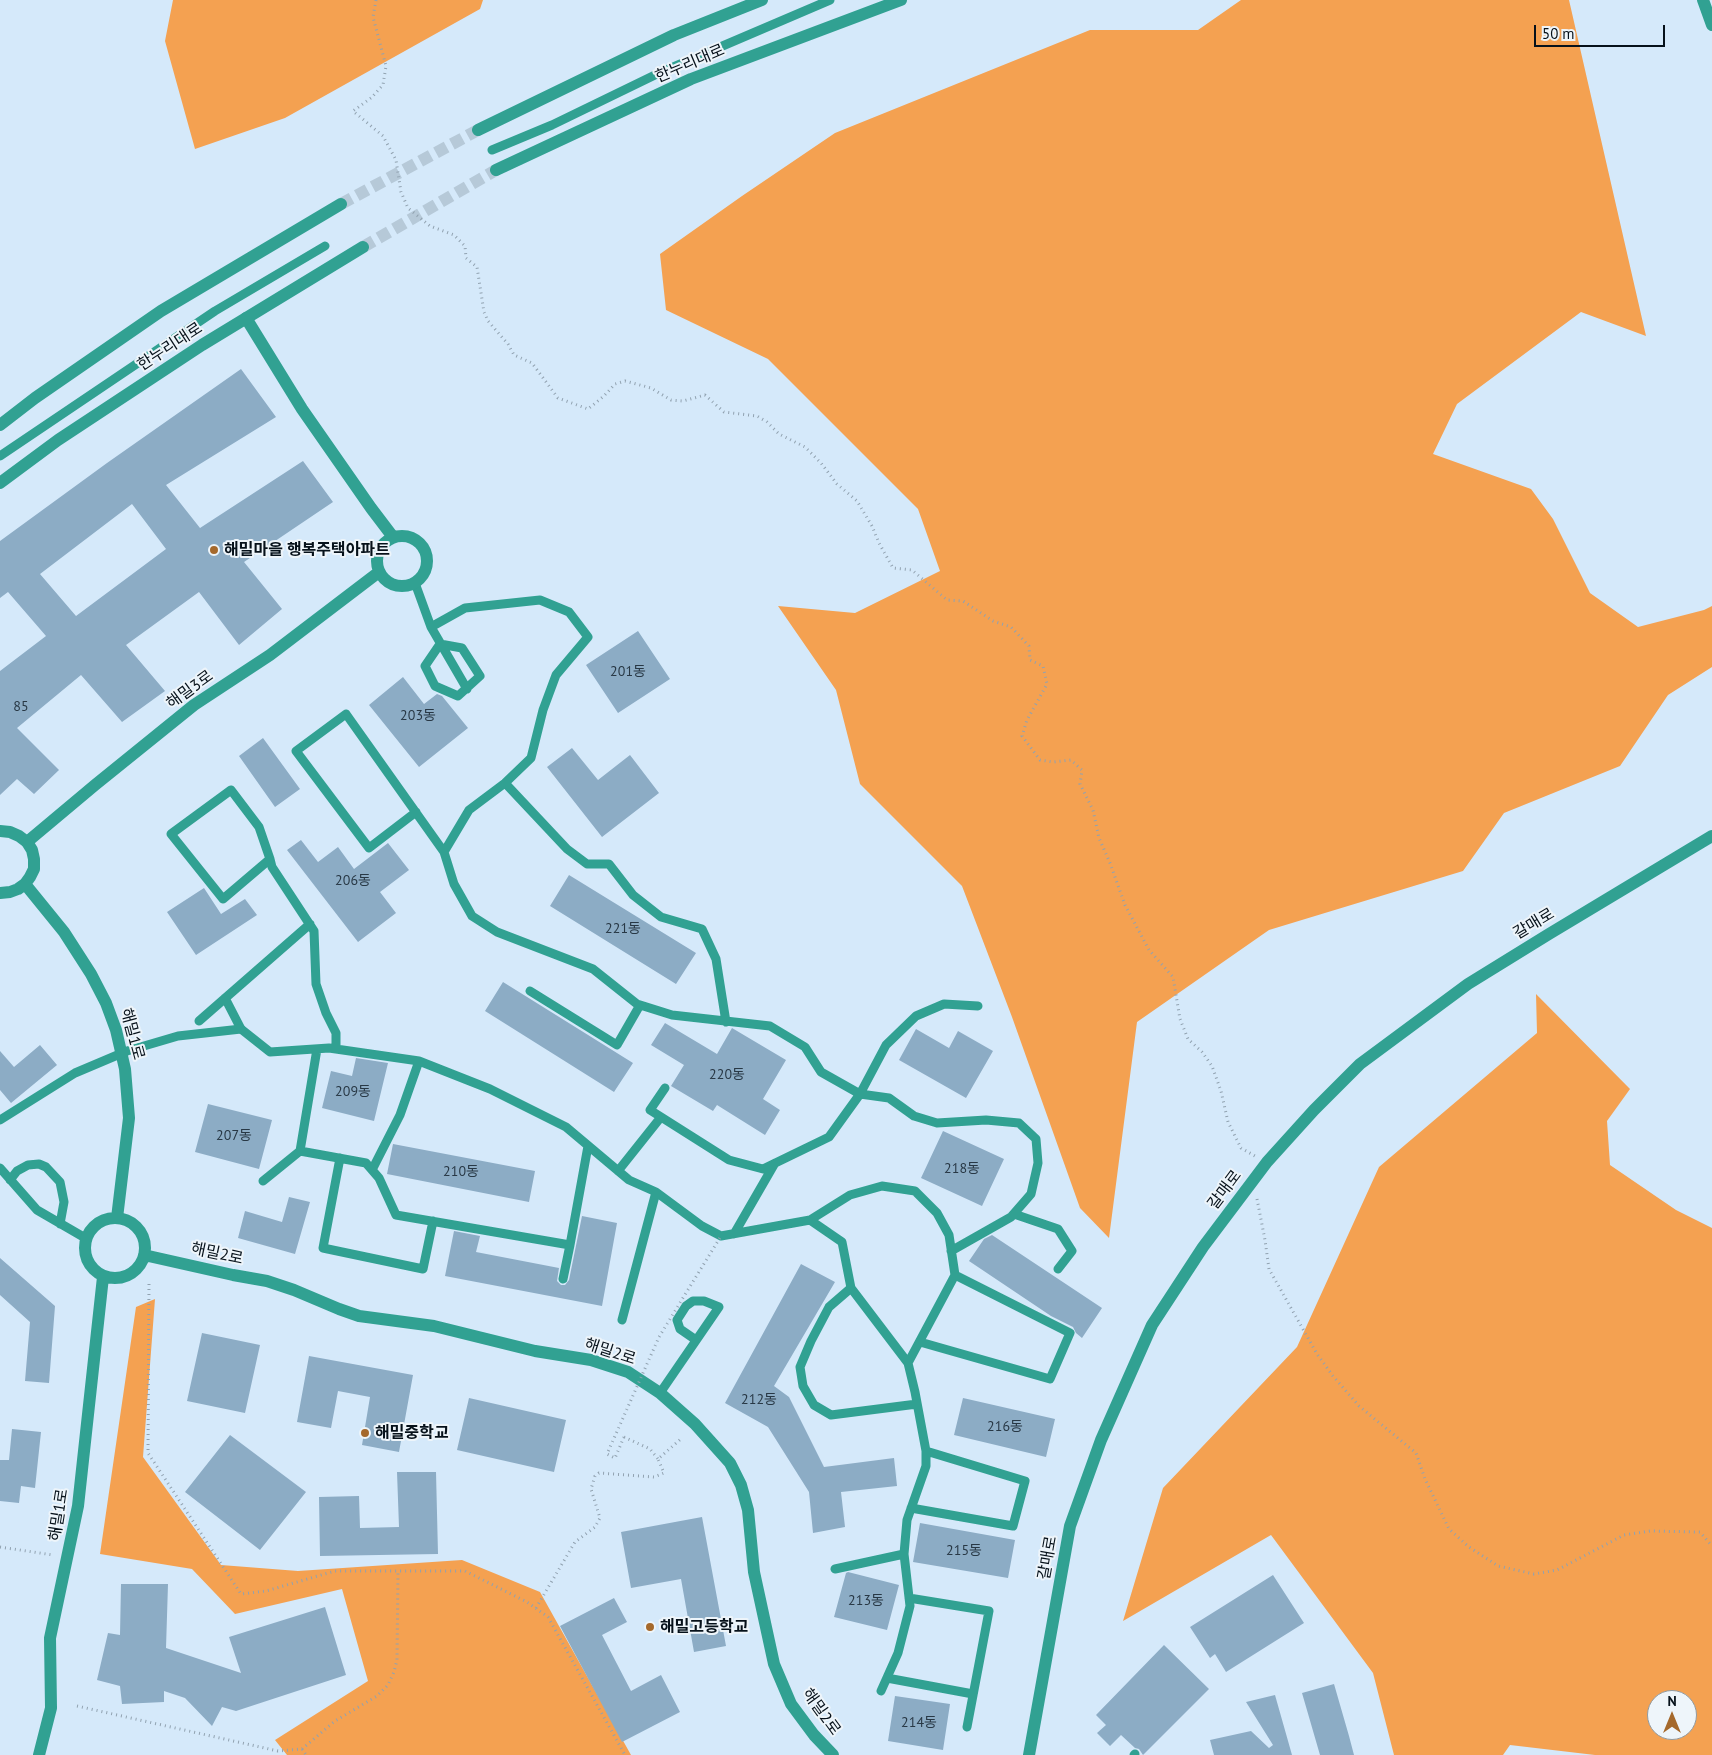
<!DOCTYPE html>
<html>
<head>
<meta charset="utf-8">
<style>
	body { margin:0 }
	#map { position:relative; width:1712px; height:1755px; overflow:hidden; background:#d5e9fa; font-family:"PT Sans",sans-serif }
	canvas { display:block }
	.north { position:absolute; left:1647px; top:1690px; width:50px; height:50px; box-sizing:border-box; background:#eef5fa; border:1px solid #919aa0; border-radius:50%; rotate:0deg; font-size:14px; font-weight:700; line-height:20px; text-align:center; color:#06111a }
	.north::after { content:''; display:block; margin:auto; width:18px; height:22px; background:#a5692c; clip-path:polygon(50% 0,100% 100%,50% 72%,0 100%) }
	.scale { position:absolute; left:1534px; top:25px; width:131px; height:22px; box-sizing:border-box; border:2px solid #06111a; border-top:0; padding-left:6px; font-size:15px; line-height:18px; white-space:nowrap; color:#06111a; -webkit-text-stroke:4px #eef5fa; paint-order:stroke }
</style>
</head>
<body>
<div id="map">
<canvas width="1712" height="1755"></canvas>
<div class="north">N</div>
<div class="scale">50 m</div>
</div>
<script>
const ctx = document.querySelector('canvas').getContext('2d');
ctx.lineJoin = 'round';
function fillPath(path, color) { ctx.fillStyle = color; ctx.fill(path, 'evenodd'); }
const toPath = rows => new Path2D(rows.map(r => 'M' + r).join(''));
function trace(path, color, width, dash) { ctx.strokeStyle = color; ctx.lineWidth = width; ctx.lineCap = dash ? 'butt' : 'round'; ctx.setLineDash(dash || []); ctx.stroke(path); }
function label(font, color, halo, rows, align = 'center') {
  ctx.font = font + ' "PT Sans","Noto Sans KR",sans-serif'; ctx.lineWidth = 4; ctx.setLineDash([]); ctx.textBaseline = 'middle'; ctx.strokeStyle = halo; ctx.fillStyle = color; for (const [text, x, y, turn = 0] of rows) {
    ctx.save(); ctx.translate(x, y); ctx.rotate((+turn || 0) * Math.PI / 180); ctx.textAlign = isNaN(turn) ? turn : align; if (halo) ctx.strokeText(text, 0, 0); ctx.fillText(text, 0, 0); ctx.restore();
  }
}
fillPath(toPath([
	[173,0,483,0,480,9,285,118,195,149,165,41],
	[1241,0,1569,0,1646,336,1581,312,1457,404,1433,454,1531,489,1553,519,1590,593,1638,627,1704,610,1712,606,1712,667,1668,695,1620,766,1504,813,1463,871,1269,930,1137,1022,1109,1238,1080,1208,1012,1017,962,886,860,784,836,690,778,606,855,613,940,571,918,509,768,359,666,310,660,254,742,196,835,133,1090,30,1198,30],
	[1536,994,1630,1089,1607,1121,1610,1165,1676,1210,1712,1228,1712,1755,1595,1755,1510,1745,1503,1755,1394,1755,1373,1673,1271,1535,1123,1621,1163,1488,1297,1347,1379,1167,1537,1033],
	[1657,1700,1687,1700,1687,1730,1657,1730],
	[155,1299,143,1457,221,1565,298,1571,462,1560,540,1592,631,1755,287,1755,275,1740,368,1681,342,1589,235,1614,192,1569,100,1554,136,1307]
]), '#f4a151');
fillPath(toPath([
	[241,369,276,417,166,485,200,528,303,461,333,502,244,562,282,609,239,645,199,592,126,645,165,691,122,722,81,675,17,728,59,770,34,794,17,779,0,795,0,671,46,636,8,592,0,598,0,541,107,463],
	[132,504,166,549,76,616,40,574],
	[638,631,670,679,618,713,586,665],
	[403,677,424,704,437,694,442,696,468,728,419,767,369,705],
	[263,738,300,789,275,807,239,756],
	[572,748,598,780,630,755,659,793,602,837,547,767],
	[301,840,318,862,338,847,354,869,388,843,409,870,380,892,396,913,358,942,287,850],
	[569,875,696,953,676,984,550,906],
	[204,888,221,914,245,899,257,915,196,955,167,912],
	[503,982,633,1063,614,1092,485,1011],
	[665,1023,717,1054,732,1028,786,1060,763,1099,780,1110,765,1135,717,1105,713,1111,671,1086,684,1065,651,1045],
	[916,1029,949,1048,958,1031,993,1051,966,1098,899,1060],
	[40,1045,57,1065,11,1103,0,1090,0,1051,14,1067],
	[356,1058,388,1063,374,1121,322,1108,331,1071,352,1076],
	[208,1104,272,1120,259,1169,195,1152],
	[943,1131,1004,1159,982,1206,921,1178],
	[393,1144,535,1171,529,1202,387,1174],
	[289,1197,310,1202,295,1254,238,1238,245,1211,282,1222],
	[582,1216,617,1223,602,1306,445,1276,454,1231,480,1236,476,1252,559,1268,557,1281,561,1285,565,1285,569,1280],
	[992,1235,1102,1308,1082,1338,1076,1333,1073,1327,1051,1316,969,1261,984,1239],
	[0,1258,55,1306,49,1383,25,1381,30,1322,0,1295],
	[801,1264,835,1282,774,1386,789,1397,824,1467,894,1458,897,1486,841,1492,845,1527,813,1533,809,1492,768,1427,725,1403],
	[202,1333,260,1345,245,1413,187,1401],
	[309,1356,413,1375,399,1452,362,1445,370,1397,338,1391,331,1428,297,1422],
	[469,1398,566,1420,554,1472,457,1450],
	[963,1398,1055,1419,1046,1457,954,1435],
	[12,1429,41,1432,35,1488,21,1486,19,1503,0,1501,0,1460,9,1460],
	[230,1435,306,1492,260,1550,185,1492],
	[397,1472,436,1472,438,1554,320,1556,319,1497,359,1496,360,1528,399,1527],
	[702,1517,726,1646,694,1652,681,1579,631,1588,621,1532],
	[920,1523,1015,1540,1008,1578,913,1562],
	[848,1572,899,1585,887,1630,834,1617,846,1573],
	[1273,1575,1304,1623,1226,1672,1215,1654,1210,1658,1190,1627],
	[121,1584,168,1584,166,1648,241,1673,229,1637,325,1607,346,1675,236,1711,222,1707,212,1726,185,1698,164,1691,164,1702,122,1704,120,1686,97,1680,108,1633,120,1635],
	[614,1598,627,1622,602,1635,631,1691,661,1675,680,1712,622,1742,560,1626],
	[1164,1645,1209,1689,1143,1755,1139,1749,1135,1748,1121,1735,1110,1746,1097,1733,1106,1725,1096,1715],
	[1334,1684,1349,1736,1354,1755,1320,1755,1302,1693],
	[1275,1695,1292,1755,1214,1755,1210,1740,1251,1731,1269,1748,1273,1745,1246,1702],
	[895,1696,950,1704,943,1750,888,1741]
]), '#8cacc5');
trace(toPath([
	[341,204,478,130],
	[363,247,496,170]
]), '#b6c9d8', 12, [12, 6]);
trace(toPath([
	[376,0,373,17,386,66,383,85,371,98,353,111,383,136,396,160,401,192,408,208,430,226,454,235,465,246,466,258,477,267,484,312,488,321,508,344,514,355,532,363,558,398,588,409,604,396,615,384,625,381,651,388,671,400,683,401,705,395,724,412,757,416,767,422,779,434,805,447,821,463,837,484,857,501,872,526,879,543,893,568,912,570,947,600,963,601,993,621,1011,627,1029,646,1030,660,1043,666,1047,684,1027,720,1022,736,1040,760,1053,762,1071,760,1082,770,1080,784,1093,810,1099,838,1110,863,1125,905,1149,950,1173,977,1180,1019,1188,1039,1202,1052,1212,1066,1221,1091,1228,1122,1241,1148,1255,1156],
	[1257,1199,1265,1240,1269,1269,1317,1354,1333,1376,1359,1406,1416,1453,1425,1479,1449,1529,1469,1547,1498,1566,1534,1574,1557,1570,1624,1535,1650,1531,1700,1532,1712,1546],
	[149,1284,148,1453,241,1594,266,1591,335,1571,465,1571,527,1602,548,1617,625,1755],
	[624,1437,650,1449,658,1459],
	[0,1547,53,1555],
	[536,1608,575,1542,595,1527,600,1518,591,1489,595,1476,599,1473,654,1477,664,1473,658,1459,682,1438],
	[77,1706,278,1751,302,1749,335,1721,377,1696,388,1685,394,1672,397,1660,398,1571],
	[302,1749,306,1755]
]), '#91a2b0', 3, [1, 4]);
trace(toPath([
	[492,150,552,125,657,74,830,0],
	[0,456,215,311,325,246],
	[415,583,431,627,467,689],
	[431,627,465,608,540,600,569,612,588,637,556,675,543,710,531,758,505,783,469,810,444,852],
	[440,644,462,648,480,676,458,696,435,686,425,666,440,644],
	[505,783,567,849,587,864,609,864,633,895,661,917,702,929,716,959,726,1022],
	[416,812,369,848,296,751,346,714,444,852,454,884,472,916,497,932,593,969,637,1004,672,1015,770,1026,805,1047,821,1072,860,1094,889,1098,914,1116,937,1123,986,1120,1019,1123,1036,1139,1038,1163,1031,1194,1011,1217,951,1251],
	[270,859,223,899,171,834,231,790,259,827,270,859,272,867,314,931,316,984,326,1013,336,1033,336,1049],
	[530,991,617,1045,640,1005],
	[225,998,241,1029,270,1052,329,1048,419,1061,490,1089,566,1127,629,1180,656,1192,702,1226,721,1236,810,1220,850,1195,882,1186,915,1191,937,1213,949,1235,955,1275,908,1363],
	[199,1021,310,924],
	[665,1088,650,1110,729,1160,763,1169,829,1137,860,1094,886,1045,916,1016,944,1004,978,1006],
	[300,1151,366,1163,379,1178,396,1215,570,1245,588,1146],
	[340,1158,323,1248,423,1269,433,1221],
	[0,1168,37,1210,87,1239],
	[372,1170,400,1115,419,1061],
	[618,1171,661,1117],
	[10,1180,17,1171,28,1165,39,1164,46,1167,60,1182,64,1202,60,1224],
	[263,1181,300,1151,317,1049],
	[1014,1214,1058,1229,1072,1251,1058,1269],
	[810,1220,842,1242,851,1288,908,1363,915,1392,926,1451,926,1466,907,1520,904,1554,910,1606,898,1653,881,1691],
	[734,1234,775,1163],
	[563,1279,570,1245],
	[851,1288,829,1307,811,1341,800,1367,803,1386,814,1405,831,1415,917,1404],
	[622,1320,656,1192],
	[920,1342,1050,1379,1070,1333,955,1275],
	[660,1393,719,1307,704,1301,693,1301,686,1306,677,1320,680,1329,696,1340],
	[911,1508,1013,1526,1025,1481,926,1451],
	[835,1569,904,1554],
	[909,1598,989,1611,967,1727],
	[887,1678,973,1694],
	[1134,1755,1135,1754]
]), '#31a192', 9);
trace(toPath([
	[1703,0,1712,25],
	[246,318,302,409,371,508,393,537],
	'377 561a25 25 0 1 1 50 0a25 25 0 1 1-50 0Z',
	[27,842,95,785,194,705,270,655,379,572]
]), '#31a192', 12);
trace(toPath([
	[478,130,674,35,762,0],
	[496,170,691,79,901,0],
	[0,425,35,398,161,311,341,204],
	[0,483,58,440,202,345,363,247],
	[0,831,10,832,19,836,27,842,32,850,34,859,34,869,30,877,25,884,18,889,10,892,0,893],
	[25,884,64,932,91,974,106,1003,116,1030,125,1069,129,1118,117,1218],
	'85 1248a30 30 0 1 1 60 0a30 30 0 1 1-60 0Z',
	[144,1255,233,1275,267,1281,294,1290,339,1309,359,1316,434,1326,535,1351,591,1360,628,1372,660,1393,695,1424,730,1463,741,1485,748,1510,754,1572,774,1664,791,1704,814,1735,833,1755],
	[39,1755,51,1708,50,1638,78,1506,103,1277],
	[1029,1755,1070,1526,1101,1440,1152,1325,1203,1247,1267,1162,1314,1110,1360,1064,1468,984,1549,934,1712,836]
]), '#31a192', 12);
trace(toPath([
	[624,1437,615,1458,607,1454,659,1337,721,1236]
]), '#91a2b0', 3, [1, 4]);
trace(toPath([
	[0,1120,75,1073,127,1051,178,1036,241,1029]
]), '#31a192', 9);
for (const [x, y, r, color] of [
	[214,550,5,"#a5692c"],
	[365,1433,5,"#a5692c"],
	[650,1627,5,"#a5692c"]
]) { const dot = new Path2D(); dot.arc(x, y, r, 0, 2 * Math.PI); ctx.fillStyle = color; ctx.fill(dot); trace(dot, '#eef5fa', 2); }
label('14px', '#283845', null, [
	["201동",628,672],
	["85",21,707],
	["203동",418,716],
	["206동",353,881],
	["221동",623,929],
	["220동",727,1075],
	["209동",353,1092],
	["207동",234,1136],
	["218동",962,1169],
	["210동",461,1172],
	["212동",759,1400],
	["216동",1005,1427],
	["215동",964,1551],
	["213동",866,1601],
	["214동",919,1723]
]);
label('16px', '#06111a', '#eef5fa', [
	["한누리대로",690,64,-23],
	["한누리대로",170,347,-33],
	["해밀3로",190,690,-36],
	["갈매로",1534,924,-31],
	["해밀1로",132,1034,75],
	["갈매로",1225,1190,-53],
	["해밀2로",217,1254,12],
	["해밀2로",610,1352,18],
	["해밀1로",59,1515,-81],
	["갈매로",1048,1558,-80],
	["해밀2로",821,1712,54]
]);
label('bold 16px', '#06111a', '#eef5fa', [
	["해밀마을 행복주택아파트",224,550],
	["해밀중학교",375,1433],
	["해밀고등학교",660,1627]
], 'left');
</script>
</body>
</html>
